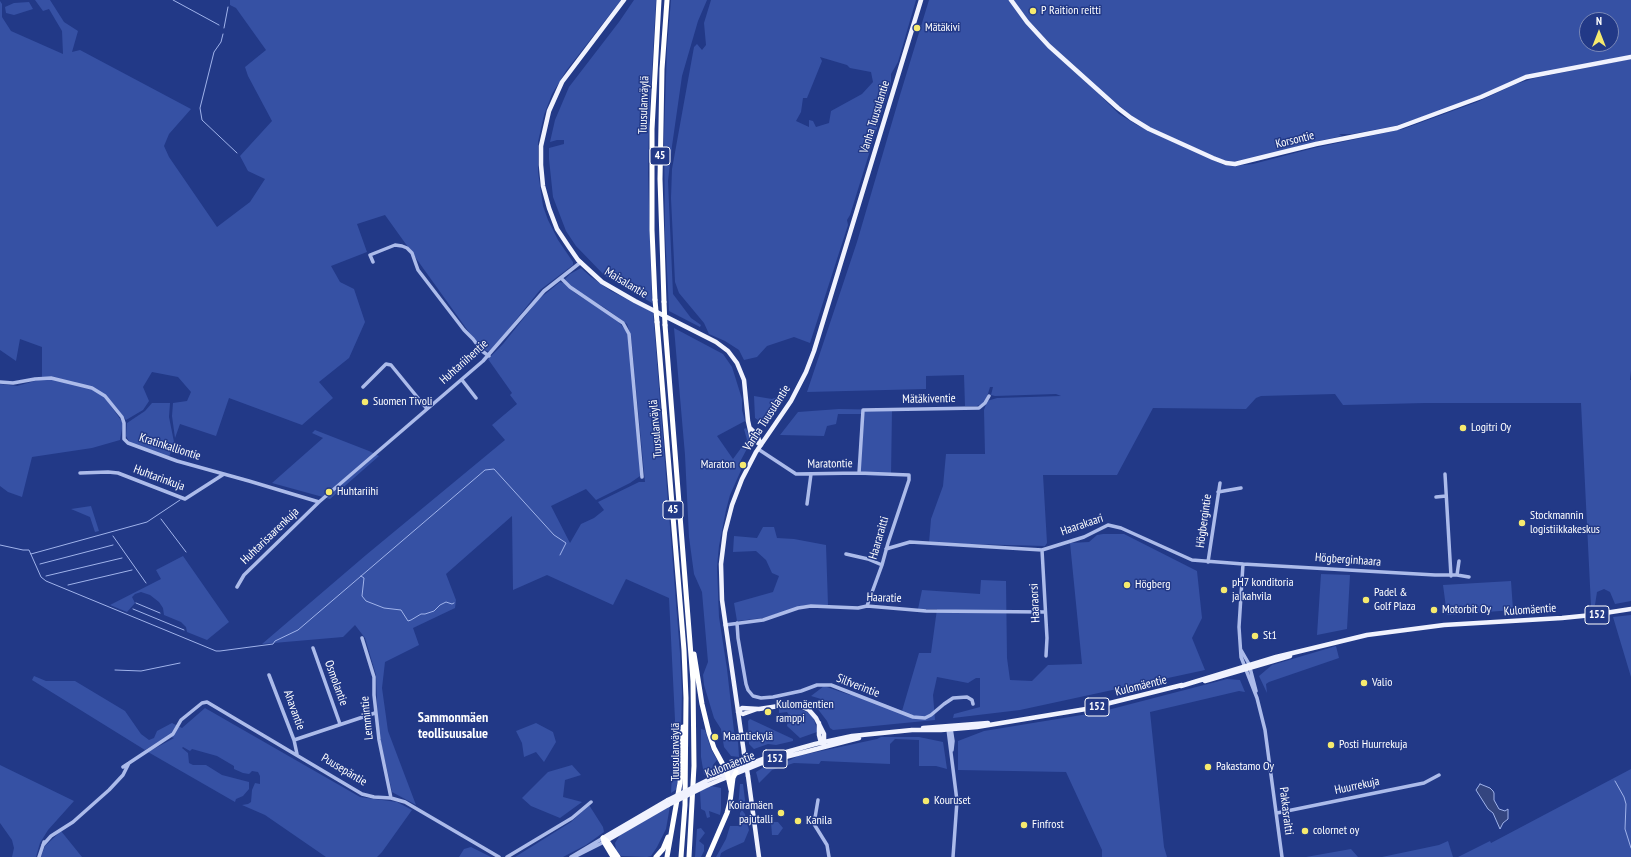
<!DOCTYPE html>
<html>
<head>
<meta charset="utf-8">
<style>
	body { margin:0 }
	#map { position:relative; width:1631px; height:857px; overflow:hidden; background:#223987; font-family:"PT Sans Narrow",sans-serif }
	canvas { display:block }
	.north { position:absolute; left:1579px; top:12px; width:40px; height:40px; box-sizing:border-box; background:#223987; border:1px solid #7a88b7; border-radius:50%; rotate:0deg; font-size:11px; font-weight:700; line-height:16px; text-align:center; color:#fff }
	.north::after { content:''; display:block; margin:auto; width:14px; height:18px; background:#f6ea6e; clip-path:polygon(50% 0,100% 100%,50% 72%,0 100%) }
</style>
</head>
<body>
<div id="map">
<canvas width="1631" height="857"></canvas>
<div class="north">N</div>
</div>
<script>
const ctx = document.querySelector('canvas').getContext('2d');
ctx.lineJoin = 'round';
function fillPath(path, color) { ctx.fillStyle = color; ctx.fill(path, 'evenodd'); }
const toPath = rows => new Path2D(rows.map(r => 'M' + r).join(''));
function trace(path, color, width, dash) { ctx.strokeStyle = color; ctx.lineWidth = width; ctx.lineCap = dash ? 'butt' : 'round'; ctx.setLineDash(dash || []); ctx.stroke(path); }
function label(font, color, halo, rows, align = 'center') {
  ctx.font = font + ' "PT Sans Narrow",sans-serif'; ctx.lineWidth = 3; ctx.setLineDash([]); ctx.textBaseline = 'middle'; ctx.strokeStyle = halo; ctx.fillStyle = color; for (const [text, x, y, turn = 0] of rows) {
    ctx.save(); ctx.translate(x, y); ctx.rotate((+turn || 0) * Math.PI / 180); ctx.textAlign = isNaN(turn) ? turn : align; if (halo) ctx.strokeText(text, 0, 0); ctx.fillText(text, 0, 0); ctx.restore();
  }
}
fillPath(toPath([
	[35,0,50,0,64,22,78,31,72,52,80,50,191,109,169,134,164,146,169,157,217,227,250,202,265,179,248,171,240,156,272,121,248,76,245,67,266,50,236,8,230,5,230,0,621,0,566,71,552,94,544,115,538,142,538,172,543,206,548,220,558,240,573,262,573,265,540,290,490,352,481,349,385,215,357,224,367,252,331,266,340,282,354,289,365,322,349,358,319,382,333,398,302,425,229,398,216,436,180,424,175,438,172,416,173,403,187,401,191,392,178,377,152,372,143,387,149,401,143,410,126,420,110,400,108,402,123,423,120,440,92,448,32,457,22,497,8,492,0,486,0,384,17,386,42,379,42,347,20,339,16,361,0,350,0,1,2,4,2,17,11,31,63,54,62,31,49,9,43,11],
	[634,0,656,0,649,120,648,173,652,303,605,276,576,246,566,231,553,197,549,159,549,148,564,144,564,140,557,140,550,142,555,120,569,87,619,22],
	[671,0,707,0,698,21,682,76,672,146,668,181,673,294,691,318,701,325,700,327,669,311,665,232,664,136,667,47],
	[711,0,916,0,898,62,891,74,891,83,883,109,850,215,847,220,848,225,810,343,794,337,767,346,757,357,744,360,739,350,725,341,709,334,704,323,679,293,675,282,671,198,672,169,694,47,697,44,702,50,706,45,704,23],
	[820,57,847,65,850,68,871,72,873,82,862,94,831,111,829,123,816,127,813,121,809,120,809,127,796,121,801,112,803,98,807,98,822,61],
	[929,0,1010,0,1027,23,1119,114,1137,125,1224,165,1234,166,1253,164,1314,148,1403,129,1477,102,1516,84,1535,78,1631,59,1631,371,1630,380,1631,380,1631,601,1615,604,1610,592,1604,589,1597,592,1595,605,1591,606,1581,403,1425,403,1343,405,1335,394,1261,396,1256,398,1246,409,1153,408,1117,475,1043,475,1047,543,1045,546,929,543,931,519,943,486,946,454,985,454,984,410,987,401,997,398,1061,396,1056,394,995,396,991,395,993,387,990,387,987,397,984,403,977,406,965,406,964,375,926,376,926,389,807,392,857,242,900,95],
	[1012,0,1631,0,1631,55,1526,76,1457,105,1395,126,1352,134,1339,134,1342,136,1314,142,1244,161,1229,162,1217,158,1151,128,1133,117,1075,69,1028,22],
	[1587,20,1611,20,1611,44,1587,44],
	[29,2,33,9,14,15,6,13,5,7,14,3],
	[581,268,591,277,611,291,653,312,680,653,682,692,681,735,677,789,671,793,675,720,669,598,626,579,613,605,547,575,513,590,512,516,446,574,456,600,455,608,413,628,419,645,385,662,382,688,388,731,416,805,392,792,378,729,376,675,365,638,355,625,343,637,262,644,366,555,505,440,492,425,517,404,510,395,512,393,488,359,503,344,539,299,560,282,564,283,575,293,616,319,628,333,641,473,640,476,630,483,596,500,586,489,551,506,570,543,581,524,594,518,604,510,598,502,639,482,645,482,631,336,627,324,605,308,570,287,565,279,570,274],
	[674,328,723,354,732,367,742,399,742,410,745,421,717,436,733,459,747,440,744,429,746,428,751,441,741,460,742,468,730,495,726,510,719,546,717,567,719,617,727,669,734,731,738,741,739,757,731,756,724,747,721,729,714,718,704,685,703,675,708,662,702,592,694,574,689,537,685,455],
	[786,394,764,424,755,418,754,396,772,399],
	[152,403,170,403,169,417,174,442,169,457,130,443,126,436,127,423,145,411],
	[839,409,892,410,891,476,858,475,861,414,838,414,836,424,827,426,824,436,780,435,798,412],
	[315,430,369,451,379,456,330,499,272,483,323,438,312,433],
	[91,506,99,531,95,532,90,517,71,509],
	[763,527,774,527,777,538,794,539,826,545,828,605,805,605,763,618,737,621,734,603,773,592,779,576,772,573,766,560,756,551,733,552,734,536,757,538],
	[1103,534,1124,534,1197,571,1202,618,1192,638,1205,670,1020,710,953,718,954,714,980,707,980,678,976,678,968,683,937,677,933,695,935,720,833,730,830,728,827,721,817,708,818,703,821,699,811,696,824,686,850,695,851,691,902,711,919,653,931,653,937,609,918,609,922,590,980,594,981,580,1006,581,1007,658,1010,680,1032,681,1048,665,1082,664,1070,543,1089,542,1097,535],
	[183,556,229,622,207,640,187,632,186,627,181,622,164,615,163,608,159,602,150,595,141,592,135,594,132,597,135,603,127,612,110,605,161,579,156,570],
	[1321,574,1350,575,1347,629,1317,635],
	[1511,581,1513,610,1447,615,1443,585],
	[1631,615,1631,677,1613,617],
	[1336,646,1339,658,1269,682,1266,684,1267,693,1259,676,1272,665],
	[34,676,46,681,75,681,125,711,141,734,149,740,154,738,157,731,172,723,182,728,205,708,360,797,397,802,412,810,382,852,377,857,326,857,265,815,242,805,248,804,251,802,252,790,255,783,260,784,260,776,258,772,252,771,249,774,243,773,234,769,234,766,217,756,192,749,190,751,183,747,182,748,188,753,189,763,193,765,206,765,222,775,249,782,249,789,243,796,236,799,235,802,148,752,174,738,168,736,145,750,32,680],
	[1227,679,1240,680,1245,692,1239,691,1150,712,1164,847,1167,857,1102,857,1102,850,1066,772,958,770,958,741,984,731,1100,712],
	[795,707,809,713,813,717,817,729,817,732,800,738,787,726,789,715,787,712,779,713,779,709],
	[750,719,793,739,793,741,776,745,768,744,754,749,749,744,748,721],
	[536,723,553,732,556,742,544,762,536,752,524,757,522,743,516,731],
	[701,729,705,730,711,749,717,760,713,765,711,772,704,775,701,757],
	[881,737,919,737,943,742,947,769,936,766,919,766,919,740,895,739,890,744,890,764,821,761,819,764,794,763,772,770,759,783,756,772,767,765,778,766,798,756,877,739],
	[0,765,74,801,48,830,40,843,36,857,12,857,14,848,12,840,0,823],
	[572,765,581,775,565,780,563,797,582,802,560,818,531,806,522,798,548,772],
	[1631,769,1631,857,1458,857,1490,841,1491,843],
	[740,784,743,784,746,808,738,808],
	[711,786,721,788,721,809,720,815,709,811,710,817,707,818,705,811,701,809,700,791],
	[589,805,603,827,604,832,586,845,563,857,515,857,571,822],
	[670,806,666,829,657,847,651,856,647,857,621,856,616,850,615,843,620,835],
	[742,810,745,814,749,830,744,842,726,850,721,853,720,857,716,857,726,839,730,826,739,826,740,821,740,813],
	[771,822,778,822,783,828,778,835,772,835],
	[701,828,705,833,699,841,704,845,704,851,701,857,695,857,697,829],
	[61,831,82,857,41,857,45,846],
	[1448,841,1453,857,1382,857,1439,845],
	[471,847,491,857,459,857,464,849],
	[1351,849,1358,857,1306,857]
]), '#3651a4');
const water = toPath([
	[1480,784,1490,788,1493,791,1494,793,1494,800,1499,809,1505,811,1508,809,1508,819,1503,823,1500,829,1493,813,1488,809,1476,790,1480,784]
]);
fillPath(water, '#34457f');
trace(water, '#a0b3eb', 1);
trace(toPath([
	[173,0,219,25],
	[224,28,228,7],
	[223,34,221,42,214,52,200,108,202,120,237,153],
	[161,519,186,552],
	[113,536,146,583],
	[0,545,23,550,29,550,41,577,46,581,216,651,220,651,273,644,275,641,298,630,485,470,494,469,554,535,566,543,560,555],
	[31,554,147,522,180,500],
	[40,564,113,545],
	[46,576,122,558],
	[361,576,364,578,362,596,366,601,384,608,401,610,408,621,411,620,421,614,425,614,434,611,440,605,446,602,452,604,454,603],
	[68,585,132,570],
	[136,603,160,613],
	[133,609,184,630],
	[115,670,141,671,180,663],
	[1615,781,1624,797,1626,804,1625,829,1631,848]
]), '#a0b3eb', 1);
trace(toPath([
	[373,262,370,255,395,245,402,246,407,248,412,253,418,270,464,330,473,339,482,351,489,356],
	[561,278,570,287,623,323,629,334,642,477],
	[462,380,476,398],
	[0,382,13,383,35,379,51,378,92,388,105,396,122,417,124,423,124,439,128,443,177,461,249,481,319,502],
	[363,387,386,364,391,365,427,409],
	[758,449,796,474,859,473,909,475,909,480,888,543,882,565,867,606],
	[80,473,108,472,118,473,185,499,224,474],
	[859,473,863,410,979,408,985,403,989,396],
	[1445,474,1451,576],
	[1218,492,1241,488],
	[1436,497,1446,496],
	[807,504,811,474],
	[886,549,910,542,1042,550,1084,537,1108,525,1121,528,1192,560,1243,564,1239,627,1241,657,1257,698,1265,730,1282,857],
	[1042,550,1047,638,1046,656],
	[846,554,868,559,882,565],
	[1208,562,1220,483],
	[1243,564,1435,575,1457,575,1469,577],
	[1457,575,1459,561],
	[237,587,244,575,319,502,483,361,544,291,581,262],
	[737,623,738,638,746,684,748,690,753,696,761,698,773,697,801,691,817,685,831,685,913,717,925,718,931,715,944,704,953,698,967,697,972,700,973,704],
	[725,625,763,620,798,608,811,606,858,608,867,606,926,611,1045,612],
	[362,638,374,677,374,695,379,740,391,798],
	[313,648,340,724],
	[1241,650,1249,664,1256,691],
	[269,675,294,740,297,754],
	[951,728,953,741,952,750],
	[948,729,957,801,953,857],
	[294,740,375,713],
	[123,767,173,734,181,720,202,703,207,702,362,794,374,797,391,798,405,802,499,857],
	[818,800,814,824,827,845,829,857],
	[1277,813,1424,783,1439,775],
	[43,845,51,836,73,822,109,790,123,775,129,763],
	[39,857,44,842],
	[507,857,572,818,591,802],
	[571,857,603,838],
	[574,857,604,842]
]), '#acbbea', 3.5);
trace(toPath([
	[624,0,562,82,549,111,541,146,541,165,543,186,549,208,557,229,569,247,578,260,602,282,635,301,716,342,728,351,737,363,744,380,748,421,752,439,761,445],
	[1011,0,1027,22,1049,46,1118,108,1131,118,1149,129,1213,158,1226,163,1235,164,1316,144,1397,128,1481,97,1526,77,1631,57],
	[750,428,757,435,761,445],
	[1205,681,1290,656],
	[1181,686,1276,657,1367,635,1444,625,1562,618,1592,615,1631,609],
	[738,712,742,708,759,709,792,704,801,706,809,710,816,718,824,734,824,744],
	[738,712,743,714,757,709],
	[819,723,819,735,821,743],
	[923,728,988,723],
	[911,730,941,730,977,727,1086,709,1182,685],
	[744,753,722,600,721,564,725,532,732,505,742,479,756,452,791,401,806,372,814,351,921,0],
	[748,776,759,857],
	[708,780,765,758,815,744,852,736,912,730],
	[708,785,762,763,859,738],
	[603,838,668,800],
	[604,842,668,805]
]), '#f0f2fe', 4.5);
trace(toPath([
	[655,300,652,230,652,129,659,0],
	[664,302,660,179,662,69,667,0],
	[657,322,684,650,686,698,685,805,681,857],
	[665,325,693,681,694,766,689,857],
	[694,654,702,704,709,733,714,748,727,772,731,790],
	[603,838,607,841,618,857],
	[603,838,604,842,613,857],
	[656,857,663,849,668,837],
	[667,857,680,783,683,727],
	[708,857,727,813,730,802,733,778,736,772]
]), '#fff', 5);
trace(toPath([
	[744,753,748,776],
	[668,800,708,780],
	[668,805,708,785]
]), '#f0f2fe', 4.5);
trace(toPath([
	[655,300,657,322],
	[664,302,665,325]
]), '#fff', 5);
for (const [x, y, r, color] of [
	[1033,11,4,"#f6ea6e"],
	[917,28,4,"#f6ea6e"],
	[365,402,4,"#f6ea6e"],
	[1463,428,4,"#f6ea6e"],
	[743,465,4,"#f6ea6e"],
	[329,492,4,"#f6ea6e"],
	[1522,523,4,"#f6ea6e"],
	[1127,585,4,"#f6ea6e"],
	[1224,590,4,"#f6ea6e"],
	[1366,600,4,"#f6ea6e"],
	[1434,610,4,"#f6ea6e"],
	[1255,636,4,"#f6ea6e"],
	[1364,683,4,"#f6ea6e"],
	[768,712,4,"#f6ea6e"],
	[715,737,4,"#f6ea6e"],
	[1331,745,4,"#f6ea6e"],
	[1208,767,4,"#f6ea6e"],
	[926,801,4,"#f6ea6e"],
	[781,813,4,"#f6ea6e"],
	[798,821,4,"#f6ea6e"],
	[1024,825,4,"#f6ea6e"],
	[1305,831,4,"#f6ea6e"]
]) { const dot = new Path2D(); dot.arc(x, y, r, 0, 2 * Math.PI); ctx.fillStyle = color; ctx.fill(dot); trace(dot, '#223987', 1.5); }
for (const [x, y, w] of [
	[660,156,20],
	[673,510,20],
	[1597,615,24],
	[1097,707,24],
	[775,759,24]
]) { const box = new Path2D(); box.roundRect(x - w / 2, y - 9, w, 18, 3); ctx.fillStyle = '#223987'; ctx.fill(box); trace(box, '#fff', 1); }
label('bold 11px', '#fff', null, [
	["45",660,156],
	["45",673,510],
	["152",1597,615],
	["152",1097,707],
	["152",775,759]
]);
label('12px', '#fff', '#223987', [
	["P Raition reitti",1041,11],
	["Mätäkivi",925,28],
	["Suomen Tivoli",373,402],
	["Logitri Oy",1471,428],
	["Maraton",735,465,"right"],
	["Huhtariihi",337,492],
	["Stockmannin",1530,516],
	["logistiikkakeskus",1530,530],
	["pH7 konditoria",1232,583],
	["ja kahvila",1232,597],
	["Högberg",1135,585],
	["Padel &",1374,593],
	["Golf Plaza",1374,607],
	["Motorbit Oy",1442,610],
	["St1",1263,636],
	["Valio",1372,683],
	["Kulomäentien",776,705],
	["ramppi",776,719],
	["Maantiekylä",723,737],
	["Posti Huurrekuja",1339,745],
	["Pakastamo Oy",1216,767],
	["Kouruset",934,801],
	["Koiramäen",773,806,"right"],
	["pajutalli",773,820,"right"],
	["Kanila",806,821],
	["Finfrost",1032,825],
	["colornet oy",1313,831]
], 'left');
label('12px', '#fff', '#223987', [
	["Tuusulanväylä",644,105,-88],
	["Vanha Tuusulantie",875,117,-73],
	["Korsontie",1295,140,-14],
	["Maisalantie",626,283,31],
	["Huhtariihentie",464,362,-42],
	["Mätäkiventie",929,399,-1],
	["Vanha Tuusulantie",767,418,-57],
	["Tuusulanväylä",656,429,-95],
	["Kratinkalliontie",170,447,18],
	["Maratontie",830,464,-1],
	["Huhtarinkuja",159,478,20],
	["Högbergintie",1204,521,-82],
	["Haarakaari",1082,525,-19],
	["Huhtarisaarenkuja",270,536,-44],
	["Haararaitti",879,538,-74],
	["Högberginhaara",1348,560,4],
	["Haaratie",884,598,2],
	["Haaraorsi",1035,603,-93],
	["Kulomäentie",1530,610,-4],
	["Osmolantie",336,683,70],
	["Silfverintie",858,686,21],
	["Kulomäentie",1141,686,-14],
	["Ahavantie",294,710,70],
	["Lemmintie",367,718,-96],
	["Tuusulanväylä",676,752,-90],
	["Kulomäentie",730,765,-22],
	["Puusepäntie",344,770,31],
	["Huurrekuja",1357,786,-12],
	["Pakkasraitti",1286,811,83]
]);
label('bold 14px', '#fff', '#223987', [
	["Sammonmäen",453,718],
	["teollisuusalue",453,734]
]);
</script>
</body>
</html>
